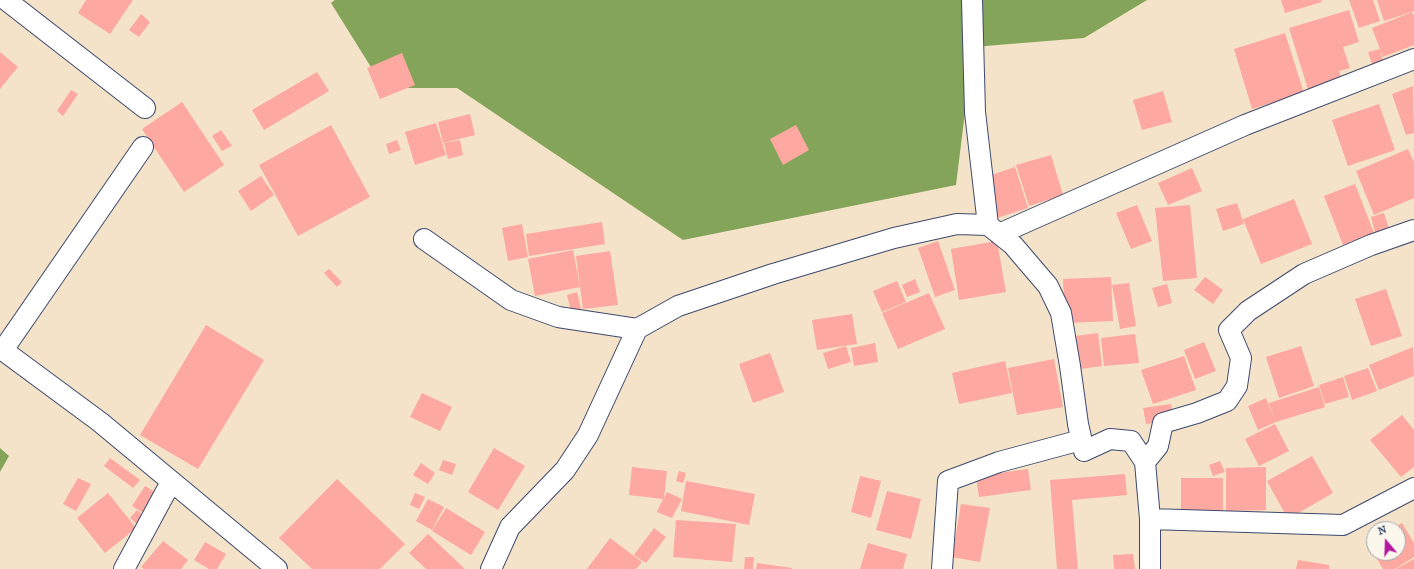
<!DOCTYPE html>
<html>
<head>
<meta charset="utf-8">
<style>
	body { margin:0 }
	#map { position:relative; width:1414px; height:569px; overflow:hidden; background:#f4e3c9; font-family:"IM FELL French Canon",serif }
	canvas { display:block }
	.north { position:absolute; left:1366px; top:521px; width:40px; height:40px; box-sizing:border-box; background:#fbf7ec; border:1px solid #a1a7b3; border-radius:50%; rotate:341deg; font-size:11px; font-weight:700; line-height:16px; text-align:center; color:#1b2f5e }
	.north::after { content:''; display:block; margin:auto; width:14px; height:18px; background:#b5179e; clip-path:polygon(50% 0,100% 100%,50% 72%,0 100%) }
</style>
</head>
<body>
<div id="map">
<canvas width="1414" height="569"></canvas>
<div class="north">N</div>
</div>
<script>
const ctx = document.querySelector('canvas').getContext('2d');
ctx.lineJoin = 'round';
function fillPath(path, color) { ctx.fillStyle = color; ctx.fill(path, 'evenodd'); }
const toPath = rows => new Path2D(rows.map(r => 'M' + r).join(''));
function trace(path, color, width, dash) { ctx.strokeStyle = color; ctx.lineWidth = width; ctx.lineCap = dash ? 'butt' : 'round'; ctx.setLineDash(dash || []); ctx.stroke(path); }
fillPath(toPath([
	[335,0,1147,0,1084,38,973,47,956,185,683,240,457,88,384,88,331,3],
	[0,448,9,456,0,472]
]), '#84a459');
fillPath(toPath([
	[86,0,133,0,110,34,78,13],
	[1281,0,1321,0,1322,2,1285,13],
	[1349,0,1373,0,1380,21,1359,28],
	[1377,0,1414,0,1414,11,1384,21],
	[1349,10,1359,42,1343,47,1350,68,1339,71,1344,86,1310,96,1289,28],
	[1412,12,1414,16,1414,45,1383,57,1372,28],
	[141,14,150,22,139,37,129,30],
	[1285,33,1304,93,1252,109,1234,49],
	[1380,49,1383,61,1372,64,1368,52],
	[0,52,18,67,0,89],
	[402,53,415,85,380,99,367,68],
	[317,72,329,91,264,130,252,110],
	[1413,86,1414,133,1406,135,1392,94],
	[71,90,78,94,63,116,57,111],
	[1163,91,1172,122,1142,130,1133,100],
	[182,102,224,165,184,192,142,129],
	[1379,104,1395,150,1348,166,1332,120],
	[470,114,475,135,443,143,438,122],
	[436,123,446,155,415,165,405,132],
	[331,125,370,197,298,236,259,165],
	[796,125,809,150,783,165,770,139],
	[221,130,232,146,222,151,212,136],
	[397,140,401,150,389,154,386,144],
	[460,140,463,155,448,159,444,143],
	[1408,149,1414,162,1414,198,1374,215,1356,171],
	[1051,155,1063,195,1029,206,1016,165],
	[1015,167,1028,208,997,218,985,177],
	[1192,168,1202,191,1168,205,1158,183],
	[261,176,274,195,251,211,238,191],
	[1355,184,1374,233,1343,245,1324,196],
	[1294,199,1312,244,1261,264,1243,219],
	[1237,203,1244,224,1223,231,1216,209],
	[1137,205,1152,241,1131,249,1116,213],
	[1190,205,1197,278,1163,281,1155,208],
	[1384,213,1390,231,1376,236,1371,217],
	[602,222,605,244,529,256,526,234],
	[522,224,528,257,508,261,502,228],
	[938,241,955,290,935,297,918,248],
	[997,241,1006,292,959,300,951,249],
	[573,250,580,287,535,296,528,259],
	[610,251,618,305,583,309,576,256],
	[329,269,342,282,337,287,324,273],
	[1111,277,1113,321,1065,323,1063,279],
	[1205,277,1223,290,1213,304,1194,290],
	[915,279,920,292,907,297,902,285],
	[897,281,906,302,882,312,873,291],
	[1129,283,1136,326,1120,329,1112,285],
	[1167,284,1172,303,1158,307,1152,288],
	[1386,289,1402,336,1371,346,1355,299],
	[577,292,582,312,572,315,567,295],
	[929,293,945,329,898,349,882,313],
	[852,314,857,344,817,350,812,320],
	[206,325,264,360,198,469,140,435],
	[1098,333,1102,366,1073,370,1068,337],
	[1135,334,1139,363,1104,366,1101,338],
	[1204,342,1216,371,1195,379,1184,350],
	[875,343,878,362,854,366,851,348],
	[846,346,851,362,828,369,823,353],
	[1301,346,1314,386,1279,398,1266,357],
	[1413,347,1414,376,1379,390,1369,365],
	[770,353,784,392,753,403,739,364],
	[1184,356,1196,390,1153,404,1141,370],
	[1054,359,1063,407,1017,415,1008,368],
	[1005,361,1012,393,959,404,952,373],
	[1368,368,1377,391,1352,400,1344,376],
	[1343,377,1349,397,1325,404,1319,385],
	[1319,387,1325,407,1276,422,1258,430,1248,406,1266,398,1274,418,1269,403],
	[422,393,452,407,440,431,410,417],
	[1171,404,1173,420,1146,424,1143,408],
	[1402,415,1414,430,1414,467,1401,477,1370,440],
	[1275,424,1289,451,1259,466,1245,439],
	[494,448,525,466,498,510,468,492],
	[1312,456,1333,493,1288,519,1267,481],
	[110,458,140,480,133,488,104,466],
	[443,460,456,464,452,475,439,470],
	[1220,461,1225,472,1213,476,1209,465],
	[421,463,435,473,428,484,413,475],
	[632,467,667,471,664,498,667,492,682,499,672,518,657,512,663,499,629,495],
	[1266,467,1266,510,1226,511,1226,468],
	[1028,469,1031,490,979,497,976,476],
	[679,471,686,473,683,483,676,481],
	[1125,474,1127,495,1072,500,1078,569,1057,569,1050,480],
	[860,476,881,481,871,518,851,512],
	[78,478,91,484,76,511,63,504],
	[1181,478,1223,478,1223,514,1181,514],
	[337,479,405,544,380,569,312,569,279,538],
	[686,481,755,494,749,525,681,511],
	[145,486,158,494,145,514,132,506],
	[887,491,921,499,911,539,876,530],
	[108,493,136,528,105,553,77,518],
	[415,493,425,497,419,509,410,505],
	[428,499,444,507,432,530,416,521],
	[961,504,990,508,980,562,952,557],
	[446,508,485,532,471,555,432,531],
	[137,510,146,518,139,526,130,518],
	[676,520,736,524,732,562,673,557],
	[1402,523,1414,543,1414,557,1395,569,1383,569,1368,544,1374,540,1374,553,1398,553,1398,529,1392,529],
	[654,528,666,537,646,563,634,555],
	[428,534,465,569,426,569,409,553],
	[610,538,642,562,636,569,587,569],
	[163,541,188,560,181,569,144,569,141,567],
	[205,542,226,554,217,569,209,569,194,560],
	[868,543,907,554,903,569,860,569],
	[1133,554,1135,569,1114,569,1113,555],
	[745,557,754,557,753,569,744,569],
	[1414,559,1414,569,1396,569],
	[1298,560,1329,565,1329,569,1296,569],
	[757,563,792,568,792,569,756,569]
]), '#fda8a0');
const street = toPath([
	[6,0,145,108],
	[972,0,975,112,988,225],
	[999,234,1245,125,1414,59],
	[424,239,511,300,558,317,637,329],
	[0,348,100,422,277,569],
	[3,350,143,147],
	[1150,519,1343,525,1414,488],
	[124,569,171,482],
	[491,569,510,527,565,470,588,435,637,329,678,306,773,274,894,238,957,224,988,225,1013,245,1048,286,1061,313,1070,366,1078,424,1084,451,1110,439,1131,441,1145,462],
	[942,569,948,481,999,462,1081,440],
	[1150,569,1150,519,1145,462,1158,446,1163,423,1197,413,1227,401,1237,386,1241,358,1229,330,1248,311,1304,274,1371,245,1414,230]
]);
trace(street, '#3c4a6e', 22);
trace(street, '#fff', 20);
</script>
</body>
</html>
